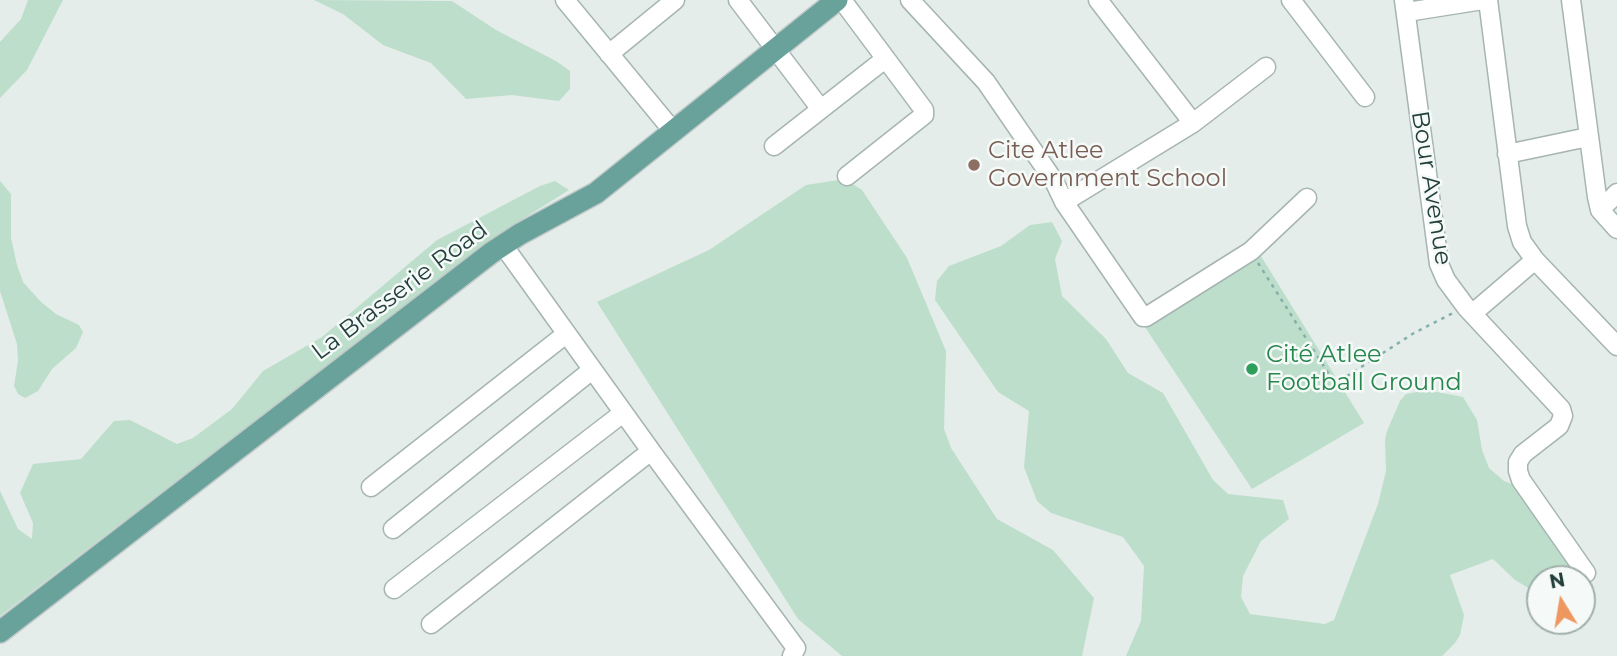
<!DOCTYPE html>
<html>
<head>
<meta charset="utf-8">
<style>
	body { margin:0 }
	#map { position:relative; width:1617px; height:656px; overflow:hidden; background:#e4edea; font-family:Montserrat,sans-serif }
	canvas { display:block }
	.north { position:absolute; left:1526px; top:565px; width:70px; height:70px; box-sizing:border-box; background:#f5faf8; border:2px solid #a1afac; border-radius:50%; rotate:349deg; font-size:19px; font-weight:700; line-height:28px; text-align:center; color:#233f3b }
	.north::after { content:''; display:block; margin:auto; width:24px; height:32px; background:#ef9760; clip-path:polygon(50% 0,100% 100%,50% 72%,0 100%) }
</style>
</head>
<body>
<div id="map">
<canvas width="1617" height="656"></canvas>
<div class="north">N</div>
</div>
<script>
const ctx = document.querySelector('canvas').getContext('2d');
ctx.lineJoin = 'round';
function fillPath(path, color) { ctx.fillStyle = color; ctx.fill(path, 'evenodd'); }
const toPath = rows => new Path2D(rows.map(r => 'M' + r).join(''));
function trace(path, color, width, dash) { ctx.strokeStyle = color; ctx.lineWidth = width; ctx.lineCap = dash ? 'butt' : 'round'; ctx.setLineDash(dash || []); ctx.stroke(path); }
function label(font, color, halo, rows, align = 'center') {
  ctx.font = font + ' Montserrat,sans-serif'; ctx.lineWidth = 5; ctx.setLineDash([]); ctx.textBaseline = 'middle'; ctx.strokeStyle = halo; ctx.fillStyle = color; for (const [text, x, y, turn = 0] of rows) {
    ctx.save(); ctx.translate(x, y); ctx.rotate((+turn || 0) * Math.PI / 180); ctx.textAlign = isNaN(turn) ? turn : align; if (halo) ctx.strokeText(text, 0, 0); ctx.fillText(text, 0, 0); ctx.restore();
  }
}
fillPath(toPath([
	[28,0,63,0,27,70,0,98,0,42,21,19],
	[314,0,452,1,496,30,556,61,570,71,570,89,559,101,512,95,466,99,431,63,383,45,343,14],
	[845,179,862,190,907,258,946,351,944,429,951,448,997,519,1053,550,1094,598,1082,656,842,656,798,619,597,302,709,250,806,185],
	[0,181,11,194,11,238,17,265,23,282,41,302,56,314,79,325,83,332,76,348,52,369,38,391,25,398,18,394,14,386,18,361,17,344,0,291],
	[555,181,569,190,499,234,0,616,0,491,18,529,32,539,33,523,20,493,33,464,81,459,114,421,130,420,177,444,193,438,232,409,263,371,322,337,437,240,540,186],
	[1052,222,1062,241,1055,259,1062,296,1106,339,1128,373,1163,393,1213,480,1228,494,1283,500,1289,519,1261,541,1243,576,1241,597,1250,614,1325,624,1334,620,1378,504,1386,471,1385,440,1387,431,1400,401,1406,394,1427,390,1463,397,1477,420,1482,450,1489,468,1504,481,1523,488,1582,567,1584,590,1582,593,1582,579,1540,579,1540,595,1515,580,1493,559,1450,575,1464,615,1460,635,1455,643,1442,656,1126,656,1141,621,1144,566,1123,537,1051,513,1037,501,1024,467,1029,411,998,392,935,300,937,281,949,266,1001,246,1030,225],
	[1256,248,1364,423,1252,489,1137,315]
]), '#bddecb');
const minor = toPath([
	[565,0,673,131],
	[738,0,820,108],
	[842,0,924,110,924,115,847,176],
	[910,0,986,82,1054,181,1064,202,1143,317,1146,317,1251,251,1307,198],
	[1098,0,1193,123],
	[1291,0,1365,97],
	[1404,0,1439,264,1446,280,1466,307,1561,409,1563,416,1559,426,1523,454,1518,462,1518,471,1521,480,1586,573],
	[1488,0,1517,226,1522,242,1535,260,1617,346],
	[1571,0,1597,197,1600,210,1617,229],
	[1407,12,1483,0],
	[609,54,675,0],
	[774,146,885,59],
	[1507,154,1588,137],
	[1064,202,1193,123,1266,67],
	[1600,210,1617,193],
	[1473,313,1535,260],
	[651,451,796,648,792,656],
	[371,487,566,334],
	[393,529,592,370],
	[394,589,623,413],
	[431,624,651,451,503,245]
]);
const major = toPath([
	[0,632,491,253,520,234,596,193,837,0]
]);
trace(minor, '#a6b5b2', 21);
trace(major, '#c1c9c8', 24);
trace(toPath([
	[1258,263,1332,379,1344,378,1414,333,1453,313]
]), '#85b0a9', 2.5, [3.5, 5]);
trace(minor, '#fff', 18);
trace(major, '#69a29b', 21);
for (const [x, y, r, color] of [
	[974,165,7,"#8d6e63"],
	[1252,369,7,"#2e9e5b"]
]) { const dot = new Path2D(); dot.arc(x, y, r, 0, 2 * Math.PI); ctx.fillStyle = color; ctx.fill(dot); trace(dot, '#f5faf8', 2.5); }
label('24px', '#785e54', '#f5faf8', [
	["Cite Atlee",988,151],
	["Government School",988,179]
], 'left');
label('24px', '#233f3b', '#f5faf8', [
	["Bour Avenue",1431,188,81],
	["La Brasserie Road",400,291,-37]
]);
label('24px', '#27864d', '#f5faf8', [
	["Cité Atlee",1266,355],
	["Football Ground",1266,383]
], 'left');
</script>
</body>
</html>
